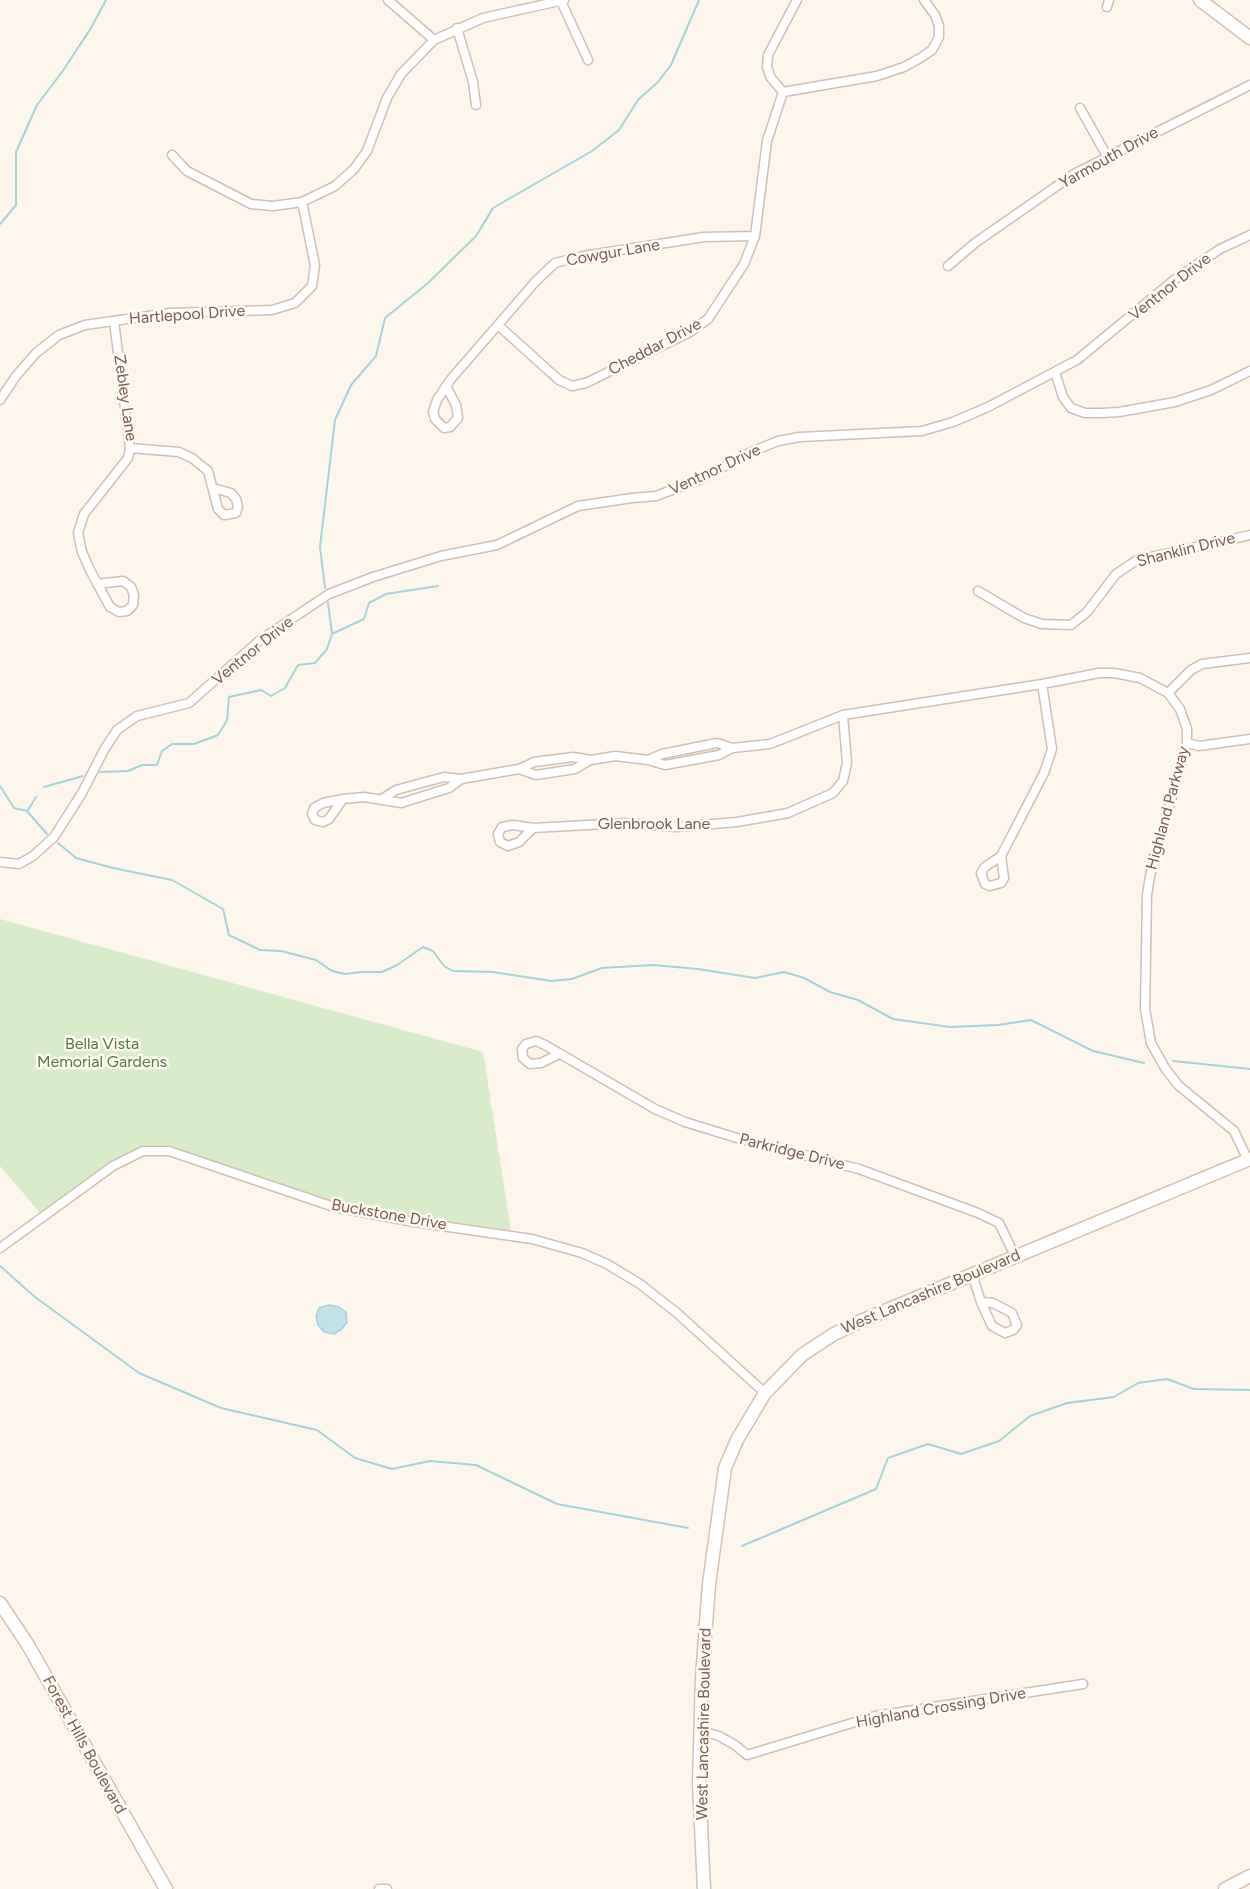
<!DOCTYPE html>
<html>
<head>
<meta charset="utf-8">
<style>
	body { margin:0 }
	canvas { display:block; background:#fdf6ec }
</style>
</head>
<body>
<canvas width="1250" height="1889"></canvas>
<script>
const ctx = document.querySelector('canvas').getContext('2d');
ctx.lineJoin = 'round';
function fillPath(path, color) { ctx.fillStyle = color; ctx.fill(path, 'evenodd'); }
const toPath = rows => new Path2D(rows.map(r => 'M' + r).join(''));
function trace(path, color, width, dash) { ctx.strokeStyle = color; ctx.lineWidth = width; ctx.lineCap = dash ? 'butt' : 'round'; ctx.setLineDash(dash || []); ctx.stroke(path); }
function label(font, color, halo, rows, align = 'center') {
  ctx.font = font + ' Figtree,sans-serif'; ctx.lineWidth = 5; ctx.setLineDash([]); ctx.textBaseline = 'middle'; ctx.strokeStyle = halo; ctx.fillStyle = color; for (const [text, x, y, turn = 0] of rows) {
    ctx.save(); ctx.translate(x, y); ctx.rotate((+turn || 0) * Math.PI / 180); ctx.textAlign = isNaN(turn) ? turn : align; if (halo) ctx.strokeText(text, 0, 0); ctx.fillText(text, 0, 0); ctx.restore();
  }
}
fillPath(toPath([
	[0,919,483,1052,511,1231,367,1210,329,1200,244,1171,165,1148,151,1147,133,1151,121,1157,41,1214,0,1166]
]), '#d8ecc9');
const water = toPath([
	[329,1305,339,1307,346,1312,347,1322,342,1329,334,1334,324,1332,318,1325,316,1316,319,1308,329,1305]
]);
fillPath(water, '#bfe3e8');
trace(water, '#a5d3da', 1.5);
trace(toPath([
	[0,224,16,205,16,152,37,105,62,72,91,28,106,0],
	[325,588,320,547,335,420,351,385,376,356,385,318,428,283,476,236,493,208,592,151,619,130,638,100,658,82,671,65,699,0],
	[328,603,332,634],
	[100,772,128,771,142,765,157,765,162,751,172,744,194,744,218,735,227,720,229,697,261,690,271,696,285,688,298,665,315,663,327,649,332,634,364,619,369,603,386,594,438,586],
	[0,786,14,808,27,811,47,834],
	[44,787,83,776],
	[28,810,36,797],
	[58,843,76,858,113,868,172,880,223,909,229,935,260,950,281,951,316,960,332,971,345,974,361,972,382,972,397,965,423,947,433,951,444,966,453,971,493,972,551,981,572,979,602,968,653,965,698,969,755,978,784,972,804,978,830,992,858,1000,893,1019,950,1027,998,1025,1031,1020,1093,1051,1144,1063],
	[1173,1061,1250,1069],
	[0,1266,35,1297,139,1373,221,1408,317,1430,355,1458,392,1469,430,1461,476,1465,557,1504,688,1528],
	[742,1546,876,1489,888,1458,928,1444,961,1454,999,1441,1030,1416,1067,1403,1114,1397,1138,1383,1167,1379,1194,1389,1250,1390]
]), '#a5d3da', 2);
const street = toPath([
	[388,0,434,40],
	[797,0,768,55,767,67,771,78,783,92,877,76,904,67,922,57,932,50,939,37,939,26,935,15,924,0],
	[561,1,588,60],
	[1107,7,1109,0],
	[457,28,473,82,476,105],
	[1080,108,1107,156],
	[172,155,187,171,251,204,273,206,302,202,335,186,354,169,367,151,387,98,401,74,434,40,483,18,564,0],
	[948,266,975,243,1074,174,1250,85],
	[499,326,559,380,572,386,586,383,690,332,708,319,744,264,755,236,767,141,783,92],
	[1055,372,1063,397,1071,408,1085,413,1101,413,1119,412,1175,402,1211,390,1250,371],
	[446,386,456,405,458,418,450,427,444,428,435,419,433,412,437,400,451,379,536,281,555,263,583,256,704,237,755,236],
	[0,400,16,376,36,353,59,335,85,325,170,313,272,310,295,303,312,286,315,265,302,202],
	[130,448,179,452,192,458,208,471,218,509,224,515,236,513,238,507,236,499,231,493,213,488],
	[97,584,123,581,131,587,134,595,133,605,127,611,119,612,110,607,104,596,90,570,82,552,78,533,84,514,128,458,130,448,114,321],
	[978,591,1024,618,1042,624,1071,625,1087,612,1116,574,1137,560,1250,535],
	[1168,693,1191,670,1202,664,1250,658],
	[1187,743,1199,746,1250,739],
	[648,760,662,754,717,743,732,748,770,744,843,715,1042,684,1099,673,1114,673,1140,678,1168,693,1180,709,1187,729,1187,743,1150,876,1147,895,1145,1009,1151,1043,1165,1068,1178,1085,1234,1131,1248,1160],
	[519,769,536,775,575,769,590,760],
	[343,799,329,819,323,822,315,820,312,814,314,808,323,803,343,799,364,797,401,803,449,788,461,779],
	[382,799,396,790,444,777,461,779,519,769,534,762,573,757,591,760,615,756,648,760,665,765,719,755,732,748],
	[533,828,519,842,508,846,500,842,498,834,502,827,513,825,533,828,625,823,676,827,737,822,788,813,833,793,843,781,847,763,843,715],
	[1001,856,1004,878,1001,883,990,886,985,884,981,873,985,867,1001,856,1044,773,1052,749,1042,684],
	[0,862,19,864,33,856,54,837,82,793,104,750,117,730,137,716,189,703,260,640,329,594,373,577,441,556,497,545,578,506,632,498,656,496,701,479,751,452,778,441,800,437,922,431,953,422,988,407,1077,360,1174,280,1220,249,1250,235],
	[559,1054,541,1063,530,1064,523,1058,522,1049,526,1044,536,1041,545,1045,655,1109,685,1122,737,1138,859,1169,978,1213,999,1223,1015,1256],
	[0,1248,113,1166,143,1151,169,1151,334,1207,414,1222,532,1239,582,1253,607,1264,640,1284,677,1313,765,1393],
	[972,1274,981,1302,992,1326,1005,1333,1013,1330,1017,1325,1012,1313,993,1303,981,1302],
	[701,1731,719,1736,735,1745,747,1755,875,1716,1083,1684],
	[379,1889,387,1889]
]);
const secondary = toPath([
	[1200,0,1250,38],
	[0,1603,28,1645,166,1889],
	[704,1889,699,1783,702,1678,709,1584,725,1468,737,1440,765,1393,802,1355,834,1334,863,1320,1250,1159],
	[1225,1889,1250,1876]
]);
trace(street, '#d1beb0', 11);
trace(secondary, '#d6c0b0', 15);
trace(street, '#fff', 8);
trace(secondary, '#fff', 12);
label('16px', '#7a5c4d', '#fffaf3', [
	["Yarmouth Drive",1109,158,-29],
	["Cowgur Lane",613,253,-10],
	["Ventnor Drive",1170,287,-38],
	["Hartlepool Drive",187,315,-4],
	["Cheddar Drive",655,347,-28],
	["Zebley Lane",125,398,82],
	["Ventnor Drive",715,470,-25],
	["Shanklin Drive",1186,550,-14],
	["Ventnor Drive",253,651,-39],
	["Highland Parkway",1168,808,-75],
	["Glenbrook Lane",654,824],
	["Parkridge Drive",792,1152,14],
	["Buckstone Drive",389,1215,10],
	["West Lancashire Boulevard",931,1292,-23],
	["Highland Crossing Drive",941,1708,-10],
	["West Lancashire Boulevard",704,1724,-89],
	["Forest Hills Boulevard",84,1745,61]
]);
label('16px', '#537a41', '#fffaf3', [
	["Bella Vista",102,1044],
	["Memorial Gardens",102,1062]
]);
</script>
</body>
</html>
